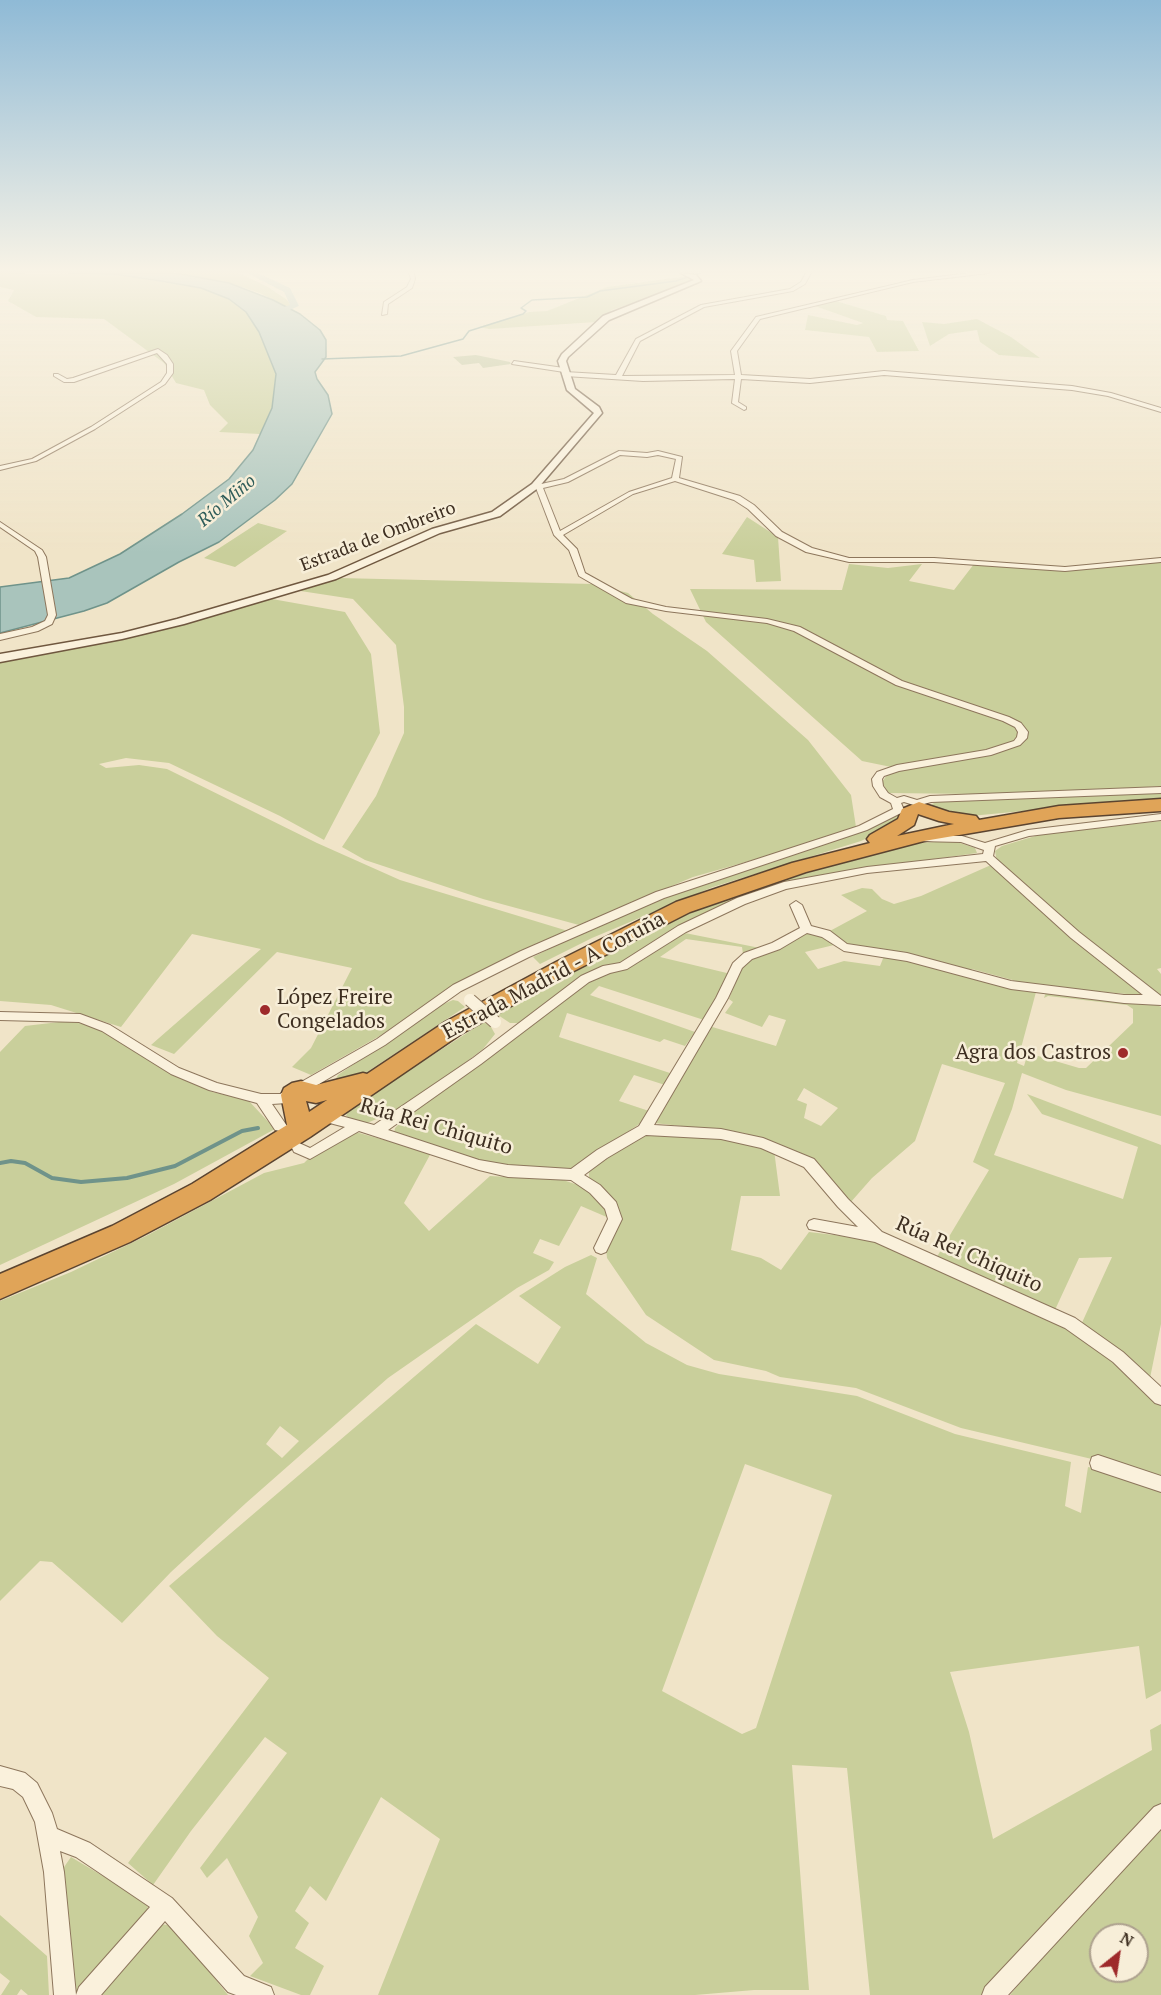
<!DOCTYPE html>
<html>
<head>
<meta charset="utf-8">
<style>
	body { margin:0 }
	#map { position:relative; width:1161px; height:1995px; overflow:hidden; background:#f0e4c8; font-family:"PT Serif",serif }
	canvas { display:block }
	.north { position:absolute; left:1089px; top:1923px; width:60px; height:60px; box-sizing:border-box; background:#f7eed8; border:2px solid #ada18e; border-radius:50%; rotate:30deg; font-size:16px; font-weight:700; line-height:24px; text-align:center; color:#3d2e20 }
	.north::after { content:''; display:block; margin:auto; width:21px; height:27px; background:#9e2a2b; clip-path:polygon(50% 0,100% 100%,50% 72%,0 100%) }
</style>
</head>
<body>
<div id="map">
<canvas width="1161" height="1995"></canvas>
<div class="north">N</div>
</div>
<script>
const ctx = document.querySelector('canvas').getContext('2d');
ctx.lineJoin = 'round';
function fillPath(path, color) { ctx.fillStyle = color; ctx.fill(path, 'evenodd'); }
const toPath = rows => new Path2D(rows.map(r => 'M' + r).join(''));
function trace(path, color, width, dash) { ctx.strokeStyle = color; ctx.lineWidth = width; ctx.lineCap = dash ? 'butt' : 'round'; ctx.setLineDash(dash || []); ctx.stroke(path); }
function label(font, color, halo, rows, align = 'center') {
  ctx.font = font + ' "PT Serif",serif'; ctx.lineWidth = 5; ctx.setLineDash([]); ctx.textBaseline = 'middle'; ctx.strokeStyle = halo; ctx.fillStyle = color; for (const [text, x, y, turn = 0] of rows) {
    ctx.save(); ctx.translate(x, y); ctx.rotate((+turn || 0) * Math.PI / 180); ctx.textAlign = isNaN(turn) ? turn : align; if (halo) ctx.strokeText(text, 0, 0); ctx.fillText(text, 0, 0); ctx.restore();
  }
}
fillPath(toPath([
	[0,273,114,274,201,288,229,299,246,312,259,332,276,374,272,408,260,434,219,432,228,423,210,405,204,390,176,383,164,363,104,319,36,317,8,301,14,290,0,287],
	[173,273,239,273,268,287,286,299,292,306,288,308,260,293,229,283],
	[688,276,694,279,689,284,612,310,597,322,489,329,479,327,529,312,547,311,607,287],
	[836,301,886,316,887,320,903,321,919,351,877,352,869,337,805,330,808,315,857,325,863,323,815,306],
	[977,319,1011,337,1040,358,999,355,980,342,977,330,949,334,930,346,922,322,944,324],
	[747,517,778,537,781,581,756,582,754,560,722,554],
	[258,523,287,531,235,567,204,558],
	[1161,561,1161,786,1095,791,973,794,888,793,882,782,887,775,901,769,862,761,706,622,690,589,842,590,849,564,888,568,922,564,909,581,954,590,974,564,1064,571],
	[339,578,593,584,628,593,653,614,707,651,808,740,851,795,856,827,774,854,693,877,579,925,483,899,365,860,342,847,376,796,404,733,404,707,396,645,353,599,294,590],
	[272,599,345,612,371,654,380,733,324,840,280,816,169,763,126,758,99,764,106,768,139,765,167,769,317,843,400,880,568,931,445,992,383,1034,311,1075,292,1067,311,1048,352,968,277,952,174,1054,151,1045,261,949,192,934,121,1027,51,1005,0,1001,0,660,181,624],
	[1161,793,1161,798,960,817,928,807,937,801,946,800],
	[899,814,903,818,892,826,861,841,713,887,592,938,540,964,533,957,612,918,680,890,854,834],
	[1161,821,1161,968,1157,969,1161,974,1161,998,1077,933,997,862,995,851,1002,846,1042,834],
	[954,841,975,848,977,853,828,874,738,899,656,940,627,960,590,973,518,1023,510,1023,498,1015,534,988,672,920,745,892,824,868,917,843],
	[991,865,1148,996,1031,985,972,969,969,972,850,946,828,932,867,911,841,895,862,888,872,889,882,899,894,904,921,896],
	[808,932,820,935,834,945,805,952,818,969,844,961,880,966,884,956,919,962,1022,991,1036,992,1017,1063,1024,1066,1028,1053,1079,1068,1086,1068,1133,1023,1133,1009,1127,1005,1048,996,1044,998,1046,992,1154,1003,1161,1007,1161,1116,1066,1090,1022,1073,1012,1109,994,1155,1123,1199,1138,1147,1042,1114,1027,1094,1161,1145,1161,1324,1150,1378,1080,1327,1112,1257,1079,1258,1054,1312,935,1260,989,1170,973,1162,1005,1083,942,1064,915,1141,872,1178,850,1203,835,1187,771,1142,744,1133,654,1123,709,1026,776,1046,786,1020,769,1015,762,1027,725,1013,733,1002,729,999,742,966,753,956],
	[804,1088,838,1108,821,1126,804,1118,807,1104,797,1100],
	[685,933,760,948,743,954,742,947,686,939,660,957,731,974,704,1020,599,986,590,995,695,1032,685,1046,664,1039,660,1042,567,1013,559,1037,670,1073,665,1085,634,1075,619,1101,649,1111,642,1122,635,1127,573,1168,547,1171,471,1160,394,1133,395,1128,403,1120,589,982,638,962],
	[453,1000,458,1001,465,1007,361,1076,331,1087,338,1075,439,1006],
	[68,1021,88,1025,100,1030,172,1073,212,1092,248,1100,275,1129,174,1184,0,1265,0,1052,25,1026],
	[484,1022,491,1027,495,1034,483,1049,448,1076,391,1113,367,1123,355,1122,346,1116,349,1109],
	[352,1131,431,1153,404,1203,429,1231,490,1176,563,1180,587,1188,602,1198,609,1218,581,1206,559,1246,540,1239,533,1253,554,1262,549,1270,517,1288,388,1378,246,1503,171,1572,122,1623,52,1562,40,1561,0,1601,0,1301,71,1272,146,1236,264,1173,304,1163,311,1156],
	[280,1426,299,1441,282,1458,266,1444],
	[642,1135,701,1135,774,1150,780,1196,741,1196,731,1250,761,1258,781,1270,809,1232,877,1240,1081,1333,1161,1402,1161,1482,1096,1460,961,1428,856,1388,780,1377,766,1371,714,1360,646,1315,607,1258,606,1248,618,1223,589,1181,589,1169],
	[591,1255,597,1258,586,1294,646,1343,687,1365,719,1374,857,1396,955,1434,1071,1462,1065,1506,1081,1513,1088,1467,1129,1476,1161,1488,1161,1691,1146,1699,1139,1646,950,1672,969,1732,993,1839,1152,1750,1150,1730,1161,1724,1161,1804,1026,1942,985,1995,870,1995,847,1768,792,1765,809,1990,754,1990,695,1995,378,1995,440,1839,381,1797,326,1901,310,1886,295,1911,309,1923,295,1948,324,1966,310,1995,301,1995,250,1976,263,1963,249,1936,258,1917,227,1858,207,1878,200,1868,287,1753,265,1737,191,1831,153,1885,128,1863,269,1678,217,1636,169,1586,476,1324,538,1364,561,1327,519,1296,565,1267],
	[745,1464,832,1495,756,1728,742,1734,662,1691],
	[1161,1821,1161,1995,1010,1995,1077,1913],
	[1101,1935,1137,1935,1137,1971,1101,1971],
	[71,1857,148,1903,147,1917,76,1995,73,1994,62,1870],
	[0,1915,47,1956,49,1995,28,1995,21,1989,17,1995,1,1995,10,1981,0,1973],
	[161,1924,173,1926,228,1995,96,1995]
]), '#c9cf9b');
fillPath(toPath([
	[476,355,510,362,511,364,483,368,479,363,462,365,453,357]
]), '#bfc49a');
const water = toPath([
	[68,273,173,273,186,275,229,283,273,300,300,314,320,330,326,340,326,357,315,372,317,379,328,395,332,414,292,484,275,500,219,542,179,562,107,603,84,611,0,633,0,587,69,578,120,554,182,514,229,479,253,450,272,408,276,374,259,332,246,312,229,299,201,288,161,281,114,274,68,273]
]);
fillPath(water, '#a9c4bc');
trace(water, '#6f938a', 1.5);
trace(toPath([
	[322,359,401,356,463,339,469,331,523,314,526,311,521,308,532,300,587,297,600,291,676,281,700,273]
]), '#6f938a', 1.5);
trace(toPath([
	[0,1163,11,1161,25,1163,52,1178,81,1182,127,1178,175,1166,242,1131,258,1128]
]), '#6f938a', 4);
fillPath(toPath([
	[247,273,258,273,290,288,299,306,273,317,267,317,267,313,290,305,284,292,247,273]
]), '#a9c4bc');
const street = toPath([
	[409,273,414,273,415,279,412,288,388,304,387,314,382,315,384,302,407,287,411,279,409,273],
	[806,273,811,273,805,284,793,291,704,307,640,341,622,376,735,375,731,351,756,317,913,280,970,273,989,273,913,282,760,319,737,351,741,375,810,379,884,371,1072,386,1111,393,1161,408,1161,412,1108,396,1072,390,884,375,810,383,741,379,738,402,746,407,746,409,744,410,732,403,735,379,643,381,565,376,562,374,565,372,616,375,636,339,701,305,790,289,801,282,806,273],
	[158,349,167,355,173,364,173,373,165,384,95,429,36,461,0,470,0,466,32,459,91,427,161,382,167,373,167,364,157,353,74,382,64,382,54,376,54,374,58,374,67,379,73,378,158,349],
	[514,361,564,368,567,370,564,372,512,364,514,361],
	[619,451,647,453,658,451,682,457,679,478,740,496,754,505,782,532,812,548,849,558,934,558,1065,567,1161,558,1161,562,1065,571,934,562,849,562,806,552,776,536,748,509,734,500,675,481,633,494,563,535,577,549,585,573,632,599,666,607,767,619,800,627,902,681,1009,717,1021,723,1028,732,1027,738,1020,745,991,755,899,771,884,776,882,779,883,786,888,793,897,798,904,796,917,800,930,796,1161,787,1161,793,931,802,917,806,904,802,901,803,904,810,903,812,867,830,664,898,529,957,461,991,385,1045,287,1103,272,1104,287,1126,285,1130,280,1131,275,1130,257,1103,209,1090,171,1074,102,1031,79,1022,0,1020,0,1012,80,1014,110,1025,179,1068,217,1083,261,1094,280,1094,377,1039,453,985,521,951,656,892,859,826,893,809,891,803,880,797,873,786,872,779,877,772,897,765,986,750,1014,741,1017,737,1018,732,1015,727,1003,721,896,685,794,631,767,623,666,611,626,603,579,576,569,550,554,535,536,488,532,486,564,479,619,451],
	[620,455,647,457,658,455,676,459,672,478,629,492,560,531,543,488,568,482,620,455],
	[0,522,42,550,46,557,56,615,52,624,38,631,0,640,0,634,32,627,45,621,48,615,38,557,35,551,0,527,0,522],
	[1161,814,1161,820,1029,836,995,846,993,856,1079,932,1161,996,1161,1005,1124,1003,1011,989,907,961,844,951,822,937,807,933,780,949,752,959,742,968,728,998,654,1125,721,1129,763,1138,814,1159,848,1199,882,1232,1075,1318,1123,1352,1161,1387,1161,1405,1155,1403,1113,1362,1065,1328,875,1242,809,1229,807,1225,809,1221,814,1219,858,1227,838,1207,804,1167,761,1148,721,1139,646,1135,607,1158,584,1175,600,1185,616,1202,622,1219,606,1252,601,1254,596,1252,594,1248,608,1219,605,1209,590,1193,571,1180,508,1177,479,1170,359,1131,310,1159,294,1152,292,1148,294,1144,299,1143,310,1148,345,1127,318,1120,316,1116,318,1112,323,1111,374,1125,473,1058,581,976,603,966,620,963,678,926,737,898,784,882,867,867,983,854,984,850,961,842,918,841,917,839,922,836,962,836,985,843,1028,830,1161,814],
	[986,861,1071,938,1143,995,1124,995,1011,981,907,953,847,944,830,931,811,926,802,905,796,901,790,905,800,928,772,943,744,953,733,963,716,998,639,1126,597,1150,571,1169,508,1165,479,1160,388,1130,481,1064,589,982,610,973,627,969,686,932,745,904,786,889,867,873,986,861],
	[1098,1455,1161,1476,1161,1492,1092,1469,1090,1463,1092,1457,1098,1455],
	[0,1766,25,1773,37,1783,52,1813,57,1829,90,1843,172,1898,244,1976,271,1987,274,1995,236,1995,228,1992,165,1921,101,1995,76,1995,79,1987,150,1907,76,1857,60,1851,64,1872,76,1995,54,1995,44,1872,35,1822,23,1797,13,1789,0,1786,0,1766],
	[1161,1804,1161,1829,1008,1995,982,1995,985,1987,1154,1807,1161,1804]
]);
const secondary = toPath([
	[681,273,696,275,701,281,609,320,568,357,566,361,575,389,599,407,602,413,538,488,500,516,440,533,336,579,184,624,122,639,0,662,0,654,122,633,177,619,328,575,432,529,492,512,532,484,594,413,567,390,558,361,562,354,603,316,694,280,681,273]
]);
const highway = toPath([
	[1161,799,1161,811,1059,818,924,841,806,872,690,912,572,972,461,1034,310,1137,210,1200,130,1242,0,1299,0,1274,112,1226,192,1184,287,1125,281,1095,284,1088,292,1083,301,1081,316,1085,363,1073,367,1074,445,1022,556,962,676,902,792,863,870,843,867,839,870,835,898,819,902,809,919,802,949,812,976,816,979,820,1059,806,1161,799],
	[918,814,939,821,954,824,897,836,914,825,918,814],
	[327,1100,309,1112,306,1101,316,1103,327,1100]
]);
trace(street, '#8d765c', 2);
trace(secondary, '#6f573f', 3);
trace(highway, '#5b4430', 3);
fillPath(street, '#faf1dc');
fillPath(secondary, '#faf1dc');
fillPath(highway, '#e0a458');
const streetBridge = toPath([
	[470,1000,495,1022]
]);
trace(streetBridge, '#8d765c', 14, []);
trace(streetBridge, '#faf1dc', 12);
const sky = ctx.createLinearGradient(0, 0, 0, 553);
sky.addColorStop(0, '#8fbad6');
sky.addColorStop(0.49, '#f8f3e6');
sky.addColorStop(1, '#f8f3e600');
ctx.fillStyle = sky;
ctx.fillRect(0, 0, 1161, 553);
for (const [x, y, r, color] of [
	[265,1010,6,"#9e2a2b"],
	[1123,1053,6,"#9e2a2b"]
]) { const dot = new Path2D(); dot.arc(x, y, r, 0, 2 * Math.PI); ctx.fillStyle = color; ctx.fill(dot); trace(dot, '#f7eed8', 2); }
label('italic 18px', '#2f5d5a', '#f7eed8', [
	["Río Miño",227,501,-40]
]);
label('18px', '#3d2e20', '#f7eed8', [
	["Estrada de Ombreiro",378,537,-21]
]);
label('21px', '#3d2e20', '#f7eed8', [
	["Estrada Madrid - A Coruña",554,976,-28],
	["Rúa Rei Chiquito",436,1127,16],
	["Rúa Rei Chiquito",969,1255,24]
]);
label('21px', '#3d2e20', '#f7eed8', [
	["López Freire",277,998],
	["Congelados",277,1022],
	["Agra dos Castros",1111,1053,"right"]
], 'left');
</script>
</body>
</html>
